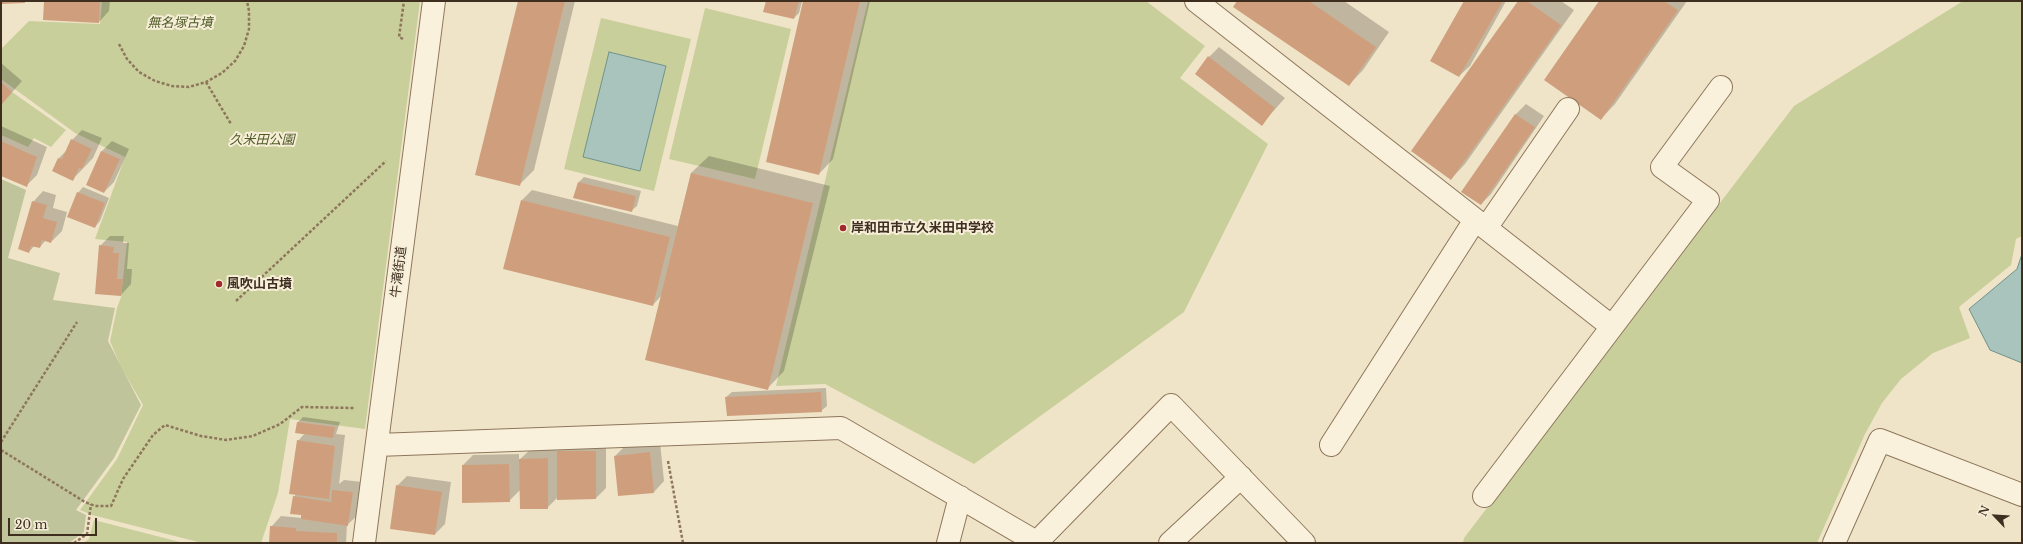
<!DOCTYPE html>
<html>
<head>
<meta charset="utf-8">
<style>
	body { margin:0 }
	#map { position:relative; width:2023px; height:544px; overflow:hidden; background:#f0e4c8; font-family:"Libre Baskerville",serif }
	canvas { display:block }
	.frame { position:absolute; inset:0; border:2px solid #3d2e20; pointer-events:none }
	.north { position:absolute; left:1975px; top:496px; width:40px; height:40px; -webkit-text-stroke:3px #f7eed8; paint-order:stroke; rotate:295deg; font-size:11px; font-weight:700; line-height:16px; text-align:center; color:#3d2e20 }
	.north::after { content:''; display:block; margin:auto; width:14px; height:18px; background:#3d2e20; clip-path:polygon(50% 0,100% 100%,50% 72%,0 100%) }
	.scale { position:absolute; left:8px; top:518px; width:89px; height:18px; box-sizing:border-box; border:2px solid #3d2e20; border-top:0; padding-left:5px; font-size:12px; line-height:14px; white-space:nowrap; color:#3d2e20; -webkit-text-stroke:3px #f7eed8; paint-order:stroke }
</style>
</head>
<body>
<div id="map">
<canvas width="2023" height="544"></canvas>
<div class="frame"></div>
<div class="north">N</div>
<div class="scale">20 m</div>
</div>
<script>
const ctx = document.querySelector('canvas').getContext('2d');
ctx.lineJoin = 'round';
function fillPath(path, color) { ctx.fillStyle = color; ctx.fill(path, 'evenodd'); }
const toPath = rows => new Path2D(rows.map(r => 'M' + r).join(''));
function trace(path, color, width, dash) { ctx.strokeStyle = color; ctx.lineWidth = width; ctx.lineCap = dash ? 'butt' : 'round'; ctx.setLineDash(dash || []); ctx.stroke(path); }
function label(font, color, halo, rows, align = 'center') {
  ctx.font = font + ' "Libre Baskerville","Noto Sans JP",serif'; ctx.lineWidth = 4; ctx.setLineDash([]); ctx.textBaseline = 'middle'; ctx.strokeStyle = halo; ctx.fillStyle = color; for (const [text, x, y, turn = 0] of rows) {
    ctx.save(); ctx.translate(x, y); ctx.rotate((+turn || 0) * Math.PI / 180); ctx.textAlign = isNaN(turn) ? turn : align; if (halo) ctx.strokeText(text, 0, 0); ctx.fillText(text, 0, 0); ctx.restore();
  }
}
fillPath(toPath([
	[102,1,420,1,365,429,290,419,278,493,261,543,202,543,92,515,80,510,117,459,143,405,121,367,110,341,117,308,121,297,127,242,95,239,125,157,75,133,1,79,1,49,29,21,100,24],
	[868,1,1146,1,1205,46,1180,78,1268,144,1184,312,974,464,825,384,776,386],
	[1963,1,2022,1,2022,236,2016,239,2011,265,1959,307,1970,338,1933,353,1901,379,1882,403,1865,434,1817,543,1463,543,1464,538,1794,106],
	[705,8,791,29,755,179,669,159],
	[601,18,691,39,654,191,564,169],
	[12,92,66,130,51,147,34,138,28,147,1,135,1,105],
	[94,520,184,543,83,543,89,539]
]), '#c9cf9b');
fillPath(toPath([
	[1,179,26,190,8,258,60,273,53,300,115,308,108,341,141,405,114,458,76,510,86,515,84,532,69,543,1,543]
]), '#bfc49a');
const water = toPath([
	[609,52,666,66,640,171,583,157,609,52],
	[2022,254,2022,363,1990,350,1969,309,2017,269,2022,254]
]);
fillPath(water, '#a9c4bc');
trace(water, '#6f938a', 1);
fillPath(toPath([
	[45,1,110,1,109,11,99,22],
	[519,1,575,1,534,170,520,184],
	[767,1,802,1,799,13,794,18],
	[804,1,870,1,833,159,819,174],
	[1238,1,1344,1,1389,32,1363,70,1349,85],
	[1465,1,1506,1,1470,66,1459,76],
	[1519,1,1561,1,1574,10,1465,164,1451,179],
	[1600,1,1687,1,1615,104,1601,119],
	[1219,47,1285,98,1262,124,1209,57],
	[1,63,22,81,1,105],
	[1526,104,1544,116,1491,194,1481,204,1463,192,1516,114],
	[1,126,47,147,37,175,26,186,1,174],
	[82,130,102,138,93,158,73,179,59,158,67,150,72,140],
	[112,141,129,149,114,182,104,192,87,184,102,151],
	[709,156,830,186,784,371,767,389,661,296,653,305,522,200,532,190,678,226,691,173],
	[584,177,641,191,637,206,631,211,575,197,579,182],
	[83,187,109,198,100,221,95,227,78,193],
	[43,191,56,195,53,208,67,212,62,231,51,242,46,240,40,247,35,245,29,252,33,202],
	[110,236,124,236,123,243,129,243,127,269,132,269,131,284,121,295,100,246],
	[826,388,827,406,821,411,726,397,732,392],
	[303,417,340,422,336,434,345,435,339,484,344,480,363,482,358,515,347,525,346,543,270,543,271,527,281,516,302,518,294,497,296,494,298,441,305,433,296,432,298,422],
	[568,441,606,441,606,488,596,498,558,497,547,508,521,489,509,501,463,465,473,455,519,454,519,460,531,449,557,448,557,451],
	[660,442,664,481,654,492,619,495,615,456,625,446],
	[407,476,451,482,445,524,435,534,397,486]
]), '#0003');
fillPath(toPath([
	[1,1,25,1,25,3,1,4],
	[44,1,100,1,99,23,43,20],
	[518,1,565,1,520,186,475,175],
	[766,1,799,1,794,19,763,12],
	[803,1,860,1,819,175,766,162],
	[1237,1,1309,1,1376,47,1349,86,1233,7],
	[1464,1,1503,1,1459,77,1430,61],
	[1518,1,1527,1,1561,25,1451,180,1411,151],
	[1599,1,1664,1,1678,10,1601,120,1544,80],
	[1208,56,1275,108,1262,126,1195,74],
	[1,82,12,92,1,105],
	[1515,114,1535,127,1481,205,1461,192],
	[71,139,92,149,82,169,79,168,73,181,52,171,58,158,62,159],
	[1,141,37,157,27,187,1,176],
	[101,151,120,159,104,193,86,185],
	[691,173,813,203,768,390,645,360],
	[578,182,636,196,632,212,573,198],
	[77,192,105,203,95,228,67,217],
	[521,200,670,237,653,306,503,269],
	[32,201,47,205,43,218,57,222,51,243,42,240,40,248,31,246,29,253,18,249],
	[99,245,114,247,113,253,119,253,117,279,123,279,121,296,95,294],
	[821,392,822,412,727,416,725,397],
	[297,422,335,427,333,438,295,433],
	[297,440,335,446,329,499,289,494],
	[557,451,596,451,596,499,557,500],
	[650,452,654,493,618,496,614,456],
	[548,458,548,509,520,509,519,459],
	[509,464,510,502,462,503,462,465],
	[396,485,442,492,435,535,390,529],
	[332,490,353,492,348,526,301,519,301,515,290,514,293,496,331,502],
	[270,526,296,528,296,531,337,533,337,543,269,543]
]), '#cf9f7d');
const minor = toPath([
	[1196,1,1611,326],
	[1486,228,1568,109],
	[377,445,841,428,1038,543],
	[1331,445,1475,220],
	[1484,496,1708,200,1662,167,1721,87],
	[1037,542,1171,405,1304,543],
	[364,543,434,1],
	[948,543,960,497],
	[1170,543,1241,477],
	[1834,543,1880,440,2022,495]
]);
trace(minor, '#8d765c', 24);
trace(toPath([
	[403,39,399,37,404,1],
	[119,44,127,59,139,72,155,81,172,86,189,87,206,82,222,73,235,61,244,46,249,29,249,11,247,1],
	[206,82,231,124],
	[236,301,386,161],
	[1,442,77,322],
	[1,450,85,502,95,506,111,506,123,479,153,435,165,425,201,436,226,440,253,436,280,424,302,407,355,408],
	[668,461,683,543],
	[74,543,87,534,91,504]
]), '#8d765c', 2.5, [3, 2]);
trace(minor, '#faf1dc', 22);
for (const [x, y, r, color] of [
	[843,228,4,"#9e2a2b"],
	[219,284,4,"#9e2a2b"]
]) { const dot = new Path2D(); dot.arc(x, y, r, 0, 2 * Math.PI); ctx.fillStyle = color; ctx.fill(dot); trace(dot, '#f7eed8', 1.5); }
label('italic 13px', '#4d5a26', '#f7eed8', [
	["無名塚古墳",180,23],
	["久米田公園",262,140]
]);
label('bold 13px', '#3d2e20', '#f7eed8', [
	["岸和田市立久米田中学校",851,228],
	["風吹山古墳",227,284]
], 'left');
label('13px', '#3d2e20', '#f7eed8', [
	["牛滝街道",399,272,-83]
]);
</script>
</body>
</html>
